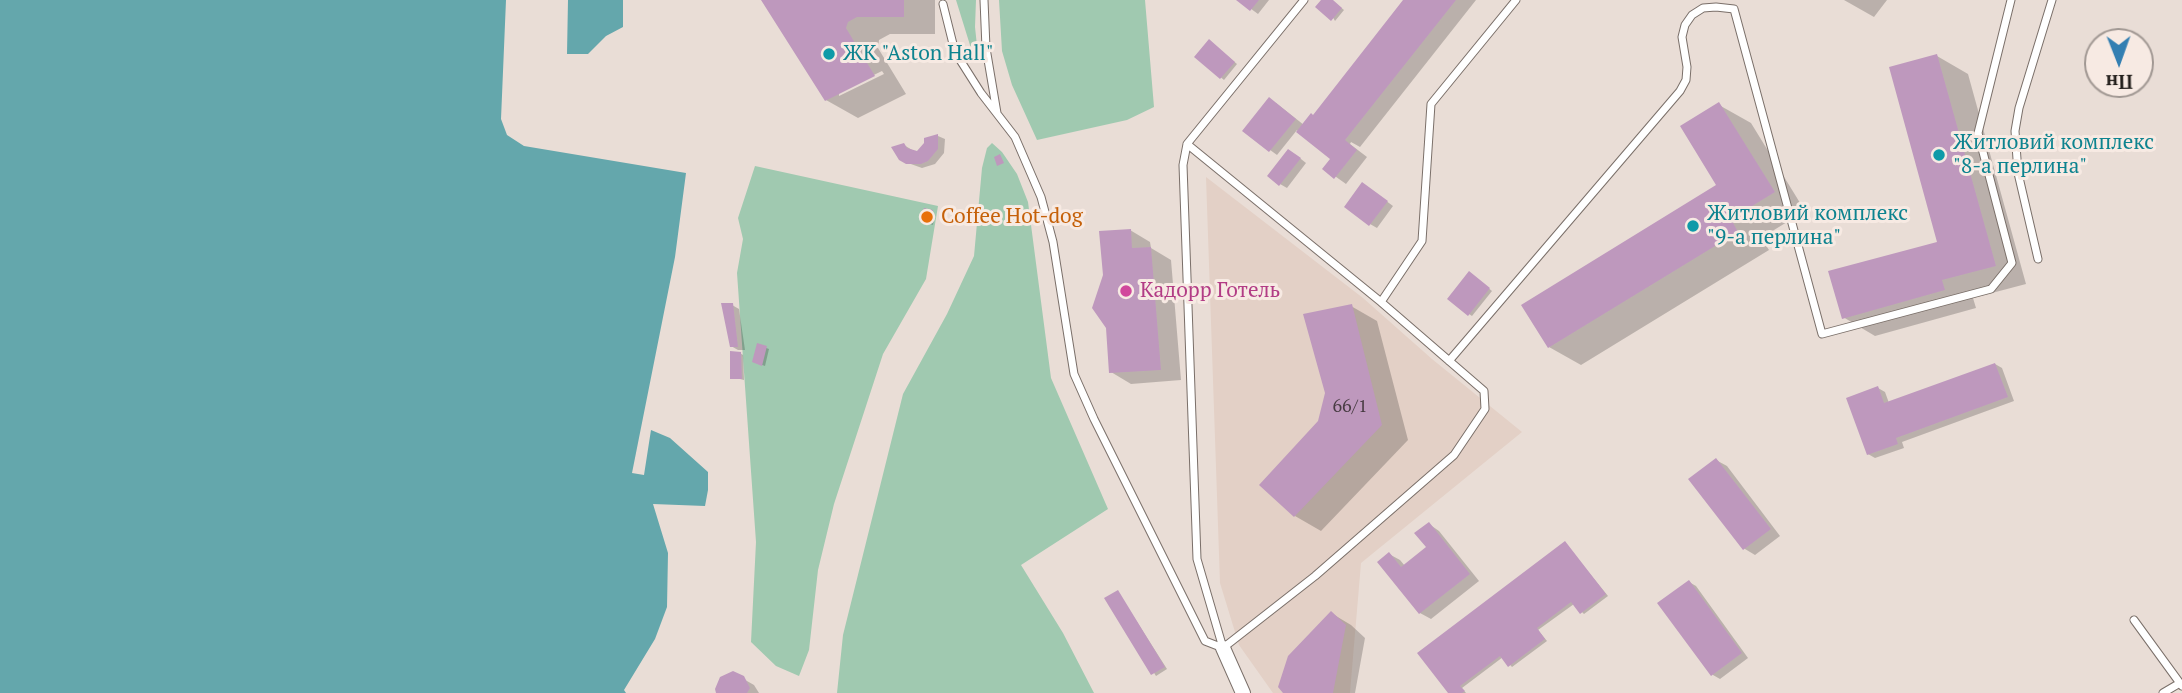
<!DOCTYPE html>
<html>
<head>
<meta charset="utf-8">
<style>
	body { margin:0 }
	#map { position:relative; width:2182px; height:693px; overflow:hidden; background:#e9ddd6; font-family:"PT Serif",serif }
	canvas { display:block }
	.north { position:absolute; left:2084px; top:28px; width:70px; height:70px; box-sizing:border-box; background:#f7eae3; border:2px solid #a19893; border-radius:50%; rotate:179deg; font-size:19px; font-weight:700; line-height:28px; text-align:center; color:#211d1a }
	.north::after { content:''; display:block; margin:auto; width:24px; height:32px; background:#337fb2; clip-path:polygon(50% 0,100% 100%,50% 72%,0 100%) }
</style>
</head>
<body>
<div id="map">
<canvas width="2182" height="693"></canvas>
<div class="north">Пн</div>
</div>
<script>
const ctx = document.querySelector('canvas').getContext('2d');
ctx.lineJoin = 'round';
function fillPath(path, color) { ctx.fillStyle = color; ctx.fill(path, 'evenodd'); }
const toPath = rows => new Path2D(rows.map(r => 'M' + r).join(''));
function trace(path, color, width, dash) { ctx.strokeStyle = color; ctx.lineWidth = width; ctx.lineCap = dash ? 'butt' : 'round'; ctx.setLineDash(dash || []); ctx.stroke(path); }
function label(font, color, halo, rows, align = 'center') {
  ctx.font = font + ' "PT Serif",serif'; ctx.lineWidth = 6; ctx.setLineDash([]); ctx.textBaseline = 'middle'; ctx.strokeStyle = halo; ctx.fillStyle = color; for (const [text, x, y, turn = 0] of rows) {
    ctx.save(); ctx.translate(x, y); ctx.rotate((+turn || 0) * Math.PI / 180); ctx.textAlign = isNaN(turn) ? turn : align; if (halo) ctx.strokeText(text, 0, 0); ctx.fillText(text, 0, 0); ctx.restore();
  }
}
fillPath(toPath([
	[1206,177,1363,298,1432,359,1522,432,1361,563,1350,693,1273,693,1239,645,1220,583]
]), '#e3d0c6');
fillPath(toPath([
	[956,0,976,0,975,27,978,55,974,58],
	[999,0,1145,0,1154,107,1127,120,1037,140,1012,85,1002,51],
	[992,143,1002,152,1017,174,1028,202,1051,378,1108,509,1021,565,1063,633,1094,693,837,693,843,635,903,394,947,314,974,256,982,168,987,148],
	[755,166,938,206,926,279,883,354,834,504,818,570,809,650,799,676,776,666,751,642,756,542,737,273,743,239,738,218]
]), '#a0c9b0');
fillPath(toPath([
	[0,0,506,0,501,119,507,135,524,146,686,173,675,257,632,473,644,475,651,430,670,438,708,472,708,490,705,506,653,504,668,553,667,607,655,639,624,690,626,693,0,693],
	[568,0,623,0,623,27,606,36,588,54,567,54]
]), '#64a7ac');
fillPath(toPath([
	[764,0,935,0,935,34,890,34,879,40,878,48,906,94,858,118,826,100],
	[882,71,884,74,839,96,839,92],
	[1239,0,1269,0,1258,14],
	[1323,0,1332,0,1344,10,1335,21],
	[1405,0,1476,0,1360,147,1351,142,1350,144,1367,157,1346,184,1325,169,1333,158,1297,130,1277,155,1244,131,1276,103,1304,125,1313,117],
	[1844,0,1887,0,1874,17],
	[1212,43,1237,64,1224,80,1196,57],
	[1937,56,1968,74,2026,284,1973,298,1976,308,1875,336,1843,317,1939,243],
	[1719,105,1751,123,1805,211,1761,238,1769,250,1581,365,1549,347,1718,186],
	[938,136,945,139,944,153,935,164,922,168,908,163,904,145,917,153],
	[1296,155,1306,163,1287,188,1280,184],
	[1370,189,1393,206,1377,228,1370,224],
	[925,210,935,214,933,225,926,223],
	[1130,230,1150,242,1151,248,1171,260,1181,380,1131,384,1111,372,1105,275],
	[1472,275,1492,291,1472,316,1469,314],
	[732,305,739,309,745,350,738,350,731,346],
	[1351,306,1377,321,1408,440,1321,531,1295,516],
	[758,345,769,349,765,366,757,363],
	[740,353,743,355,744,380,732,377],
	[1995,364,2002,368,2014,401,1902,442,1904,448,1875,458,1868,454,1878,388,1885,392,1889,403],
	[1716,460,1727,466,1780,536,1755,555,1745,549,1691,479],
	[1429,524,1439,531,1479,581,1431,619,1420,613,1389,554,1400,560,1405,566,1429,548],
	[1565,543,1608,596,1584,614,1574,604,1538,630,1547,641,1512,667,1503,657,1462,688,1466,693,1450,693],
	[1689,582,1696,586,1748,658,1720,679,1713,675,1660,603],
	[1118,592,1167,669,1156,676,1107,599],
	[1331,613,1351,625,1365,638,1355,693,1286,693],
	[733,673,754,685,759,693,718,693]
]), '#0003');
fillPath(toPath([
	[761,0,904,0,904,17,857,17,848,22,846,28,875,76,825,101],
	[1236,0,1259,0,1250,11],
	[1321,0,1333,0,1342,8,1331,21,1315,7],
	[1403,0,1456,0,1345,140,1357,150,1334,179,1322,169,1330,159,1296,132,1311,113,1313,115],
	[1209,39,1235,62,1220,79,1194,57],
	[1937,54,1996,266,1942,280,1945,290,1842,319,1828,271,1937,242,1889,67],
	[1269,97,1296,119,1269,152,1242,131],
	[1719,102,1775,192,1731,219,1738,232,1548,348,1521,305,1716,185,1680,126],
	[938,134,938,149,928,161,921,164,906,164,899,160,891,147,904,143,907,148,917,151,924,143,924,138],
	[1288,149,1301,158,1279,186,1267,176],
	[1000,154,1004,163,997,166,994,157],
	[1362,182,1388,201,1369,226,1344,207],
	[924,208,933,210,930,224,921,222],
	[1131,229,1132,248,1151,247,1161,370,1109,373,1106,328,1092,308,1103,275,1099,231],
	[1469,271,1490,288,1468,316,1447,299],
	[721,303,733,303,738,347,730,347],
	[1352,304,1382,425,1294,517,1259,485,1318,421,1325,393,1303,314],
	[757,343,767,346,762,366,752,362],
	[730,351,741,352,742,379,730,379],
	[1995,363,2008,397,1896,438,1898,444,1867,455,1846,398,1878,386,1884,403],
	[1716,458,1771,529,1743,550,1688,479],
	[1429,522,1470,574,1419,614,1377,562,1389,552,1401,567,1426,547,1414,533],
	[1565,541,1606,594,1580,614,1571,602,1537,628,1545,639,1508,667,1500,656,1460,686,1465,691,1462,693,1448,693,1417,653],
	[1689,580,1742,653,1711,676,1657,603],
	[1118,590,1165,667,1151,675,1104,598],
	[1331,611,1346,625,1333,693,1283,693,1278,687,1288,656],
	[733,671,744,676,750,688,747,693,716,693,715,689,720,677]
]), '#be98bd');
const service = toPath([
	[984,0,986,48,997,113],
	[943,4,955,52,981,93,1015,137,1041,197,1053,242,1074,374,1094,419,1205,641,1223,648],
	[1734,9,1822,334,1991,289,2012,263,1978,133,2011,0],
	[1187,144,1381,302,1484,391,1485,409,1454,455,1315,576,1223,648],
	[2038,259,2018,173,2015,131,2019,108,2052,0],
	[1381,302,1422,241,1431,104,1516,0],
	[1449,361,1680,91,1686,80,1687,67,1682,37,1685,25,1692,15,1703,8,1716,7,1734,9],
	[2134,620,2182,686],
	[1223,648,1197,559,1183,165,1187,144,1304,0],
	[2163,693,2180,683]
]);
const minor = toPath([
	[1223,648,1243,693]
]);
trace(service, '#7a6f69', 9);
trace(minor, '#7a6f69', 16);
trace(service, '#fff', 7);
trace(minor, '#fff', 14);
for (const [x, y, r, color] of [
	[829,54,7,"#0f9aa8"],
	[1939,155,7,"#0f9aa8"],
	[927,217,7,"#e8710a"],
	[1693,226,7,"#0f9aa8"],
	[1126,291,7,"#d1479c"]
]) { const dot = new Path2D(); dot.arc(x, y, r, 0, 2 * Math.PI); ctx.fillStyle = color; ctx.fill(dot); trace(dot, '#f7eae3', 2.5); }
label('18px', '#483c43', null, [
	["66/1",1350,407]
]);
label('21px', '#0d838f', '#f7eae3', [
	["ЖК \"Aston Hall\"",843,54],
	["Житловий комплекс",1953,143],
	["\"8-а перлина\"",1953,167],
	["Житловий комплекс",1707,214],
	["\"9-а перлина\"",1707,238]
], 'left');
label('21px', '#c56008', '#f7eae3', [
	["Coffee Hot-dog",941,217]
], 'left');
label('21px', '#b23c85', '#f7eae3', [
	["Кадорр Готель",1140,291]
], 'left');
</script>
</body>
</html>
